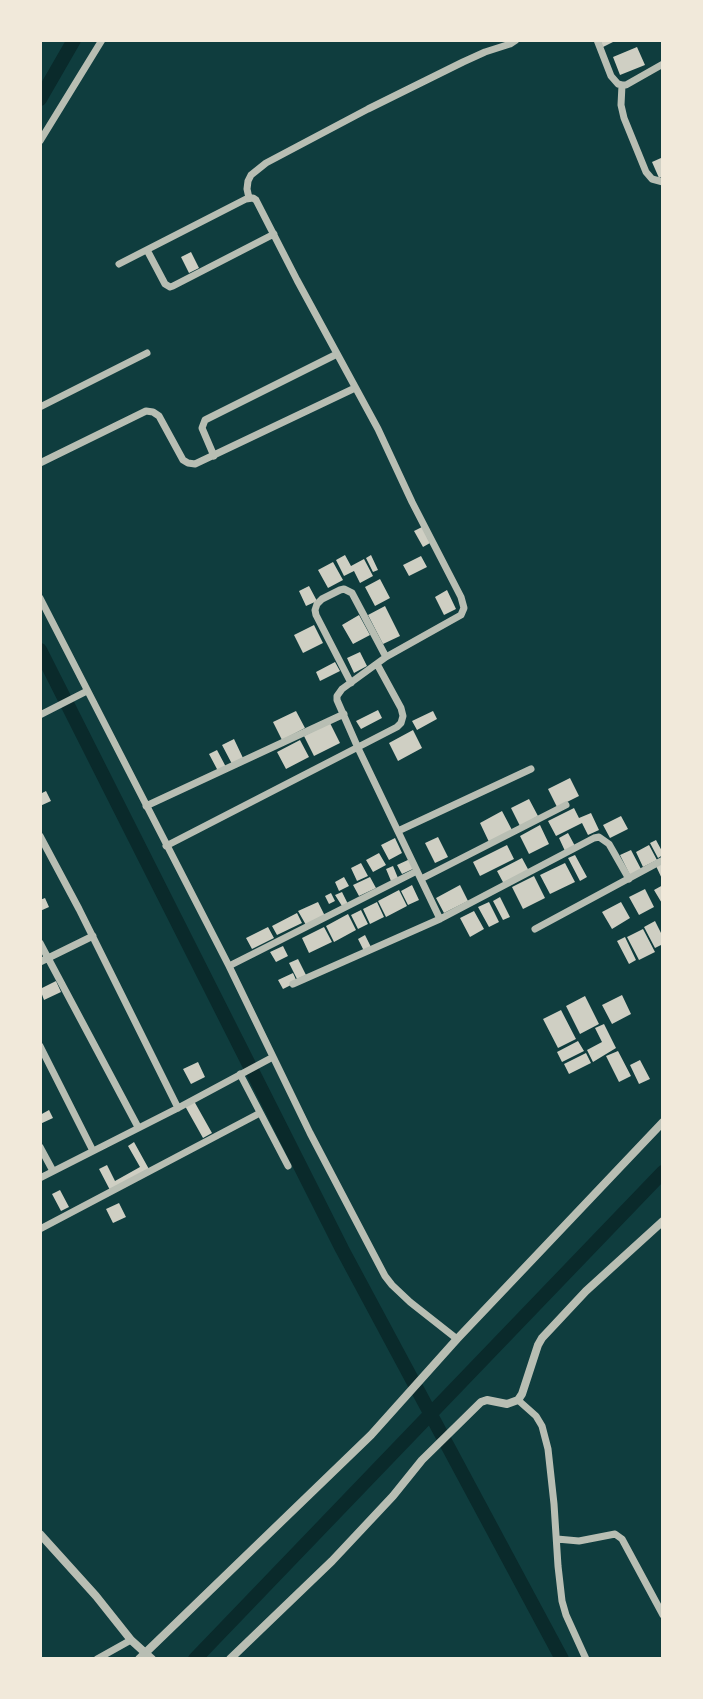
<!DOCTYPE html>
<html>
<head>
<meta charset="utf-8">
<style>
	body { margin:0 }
	#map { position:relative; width:703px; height:1699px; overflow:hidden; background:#0f3d3e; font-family:Inter,sans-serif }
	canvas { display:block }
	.frame { position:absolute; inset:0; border:42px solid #f1e9da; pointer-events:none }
</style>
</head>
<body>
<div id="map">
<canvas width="703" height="1699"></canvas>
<div class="frame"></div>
</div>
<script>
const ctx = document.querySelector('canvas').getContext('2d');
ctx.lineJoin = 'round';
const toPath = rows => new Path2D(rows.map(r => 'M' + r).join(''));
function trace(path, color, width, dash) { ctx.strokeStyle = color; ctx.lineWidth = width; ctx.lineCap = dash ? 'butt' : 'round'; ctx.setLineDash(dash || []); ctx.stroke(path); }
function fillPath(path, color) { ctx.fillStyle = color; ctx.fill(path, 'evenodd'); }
trace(toPath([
	[40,99,74,40],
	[40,650,342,1249,562,1659],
	[195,1659,663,1172]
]), '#0a2a2b', 14);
fillPath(toPath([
	[600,40,617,40,603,47],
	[637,47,645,65,620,75,613,57],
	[661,158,663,162,663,176,659,178,652,162],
	[191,252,199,268,189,273,181,257],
	[422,527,430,543,423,547,414,531],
	[345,555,351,566,364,559,373,576,360,583,354,571,344,576,336,560],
	[371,555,378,570,373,572,366,558],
	[421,556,427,567,409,576,403,565],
	[333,562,343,580,328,588,318,570],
	[380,579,390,598,375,606,365,587],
	[309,586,317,601,306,606,299,591],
	[447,590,456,609,444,615,435,597],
	[385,606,400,636,383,644,368,615],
	[359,615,370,635,353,644,342,625],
	[314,625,323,643,303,653,294,635],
	[360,652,367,666,354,673,347,658],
	[335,662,340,671,320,681,316,672],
	[378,710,382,718,361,729,356,721],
	[296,711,305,728,282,740,273,722],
	[433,711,437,719,417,730,412,721],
	[330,723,340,743,314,756,304,736],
	[413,730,422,748,398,761,389,743],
	[234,739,243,758,232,764,222,745],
	[300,740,309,757,286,769,277,752],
	[217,750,226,767,218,771,209,754],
	[570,778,579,796,557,807,548,789],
	[46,791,51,801,40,806,40,794],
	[529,799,538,816,520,826,511,808],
	[574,808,579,818,591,813,599,830,588,835,582,823,556,836,548,821],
	[502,811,512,830,489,842,480,823],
	[621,816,628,829,610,838,603,825],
	[540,825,549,844,529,854,520,836],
	[568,833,575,846,565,851,559,838],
	[438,837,448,857,435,863,425,843],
	[395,838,402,853,389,860,381,845],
	[656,840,663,853,663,855,658,858,650,843],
	[507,845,514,859,480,876,473,862],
	[649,845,657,860,643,867,636,852],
	[631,850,641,869,630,875,620,855],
	[379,853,386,865,373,872,366,860],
	[575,855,587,877,580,881,568,858],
	[522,858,529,871,504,884,497,871],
	[410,859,415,868,402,874,397,865],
	[361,863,368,876,357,881,351,868],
	[565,863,575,882,550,894,540,875],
	[663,863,663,881,656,866],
	[393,866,398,878,391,881,386,869],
	[534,876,545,898,523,909,512,887],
	[344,877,349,886,339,891,335,882],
	[370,877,376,888,359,896,353,885],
	[412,885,419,900,408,905,401,891],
	[460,885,468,901,444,913,436,898],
	[663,885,663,905,654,890],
	[645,889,654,907,639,915,629,897],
	[399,890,407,906,386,917,378,901],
	[342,892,348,904,342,906,335,895],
	[331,893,335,901,329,904,325,896],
	[500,897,510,917,503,920,493,901],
	[45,898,49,907,40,911,40,900],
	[318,902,325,916,306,925,298,911],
	[377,902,384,917,370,924,363,909],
	[489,902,499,922,489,927,478,907],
	[621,902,630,918,612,929,602,912],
	[361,910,368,924,358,929,351,915],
	[474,911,484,929,470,937,460,918],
	[297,913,302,923,277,935,272,926],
	[348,914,356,930,334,942,326,926],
	[655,921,663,937,663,944,655,948,644,927],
	[268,927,274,938,252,949,246,938],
	[324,927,332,942,309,953,302,938],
	[643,929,655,952,639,960,627,937],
	[365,935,371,947,364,951,358,939],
	[625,937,636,960,629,964,617,941],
	[283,946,288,956,276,962,270,952],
	[298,959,306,975,297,979,289,963],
	[293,973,297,982,283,989,278,980],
	[56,981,61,992,44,1000,40,989],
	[622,995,631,1014,612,1024,602,1005],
	[585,996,599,1024,580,1034,566,1006],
	[561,1010,576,1039,558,1048,543,1019],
	[604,1024,616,1048,593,1062,587,1050,602,1042,595,1028],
	[578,1041,584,1051,562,1062,557,1052],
	[618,1051,631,1076,619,1082,606,1056],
	[586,1053,591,1063,569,1074,564,1064],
	[640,1060,650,1079,639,1084,630,1065],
	[198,1062,205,1077,191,1084,183,1069],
	[194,1101,212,1133,203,1138,185,1106],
	[49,1110,53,1118,40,1124,40,1115],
	[134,1142,150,1171,111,1192,99,1169,107,1165,115,1181,140,1167,128,1146],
	[60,1190,69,1207,61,1211,52,1194],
	[119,1203,126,1217,113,1223,106,1209]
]), '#cfcfc3');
trace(toPath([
	[597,40,611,76,618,84,622,85,626,85,663,64],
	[622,85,621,105,624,118,646,172,652,179,663,182],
	[40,141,102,40],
	[249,198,247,189,248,181,251,175,266,163,368,109,463,62,485,52,510,44,516,40],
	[147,250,165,284,170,287,173,286,274,234],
	[119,264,246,199,253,198,256,200,297,280,378,429,412,502,461,597,464,608,461,615,386,657,342,689,337,696,337,700,358,748,440,919],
	[40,407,147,353],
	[214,456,202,428,205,420,337,354],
	[40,463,146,411,153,412,159,416,183,460,188,463,195,464,355,388],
	[40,598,229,966,310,1133,385,1276,392,1285,410,1302,457,1339],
	[351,683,316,615,315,610,317,604,322,599,340,590,344,589,352,593,386,657],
	[40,715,87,691],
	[146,806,344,714],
	[398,831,531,769],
	[40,836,79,909,178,1108],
	[166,846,397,727,401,723,403,716,401,708,377,664],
	[421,879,566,805],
	[535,929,663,860],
	[40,943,138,1127],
	[40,962,93,936],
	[229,966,417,871],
	[293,984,440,919,594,838,599,837,609,844,629,879],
	[40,1046,93,1151],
	[240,1074,288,1166],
	[40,1147,53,1171],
	[40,1178,178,1108,273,1057],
	[40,1229,260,1113],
	[518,1400,536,1416,542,1426,548,1449,554,1504,558,1566,562,1601,566,1615,586,1659],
	[557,1539,579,1541,615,1534,622,1539,663,1615],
	[97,1659,131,1640]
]), '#b8beb3', 7);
trace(toPath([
	[40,1534,96,1596,131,1640,152,1659],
	[139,1659,371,1435,457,1339,663,1122],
	[230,1659,332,1561,393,1496,422,1460,481,1402,487,1400,507,1404,518,1400,522,1394,538,1345,542,1338,586,1291,663,1221]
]), '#b8beb3', 8);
</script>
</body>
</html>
